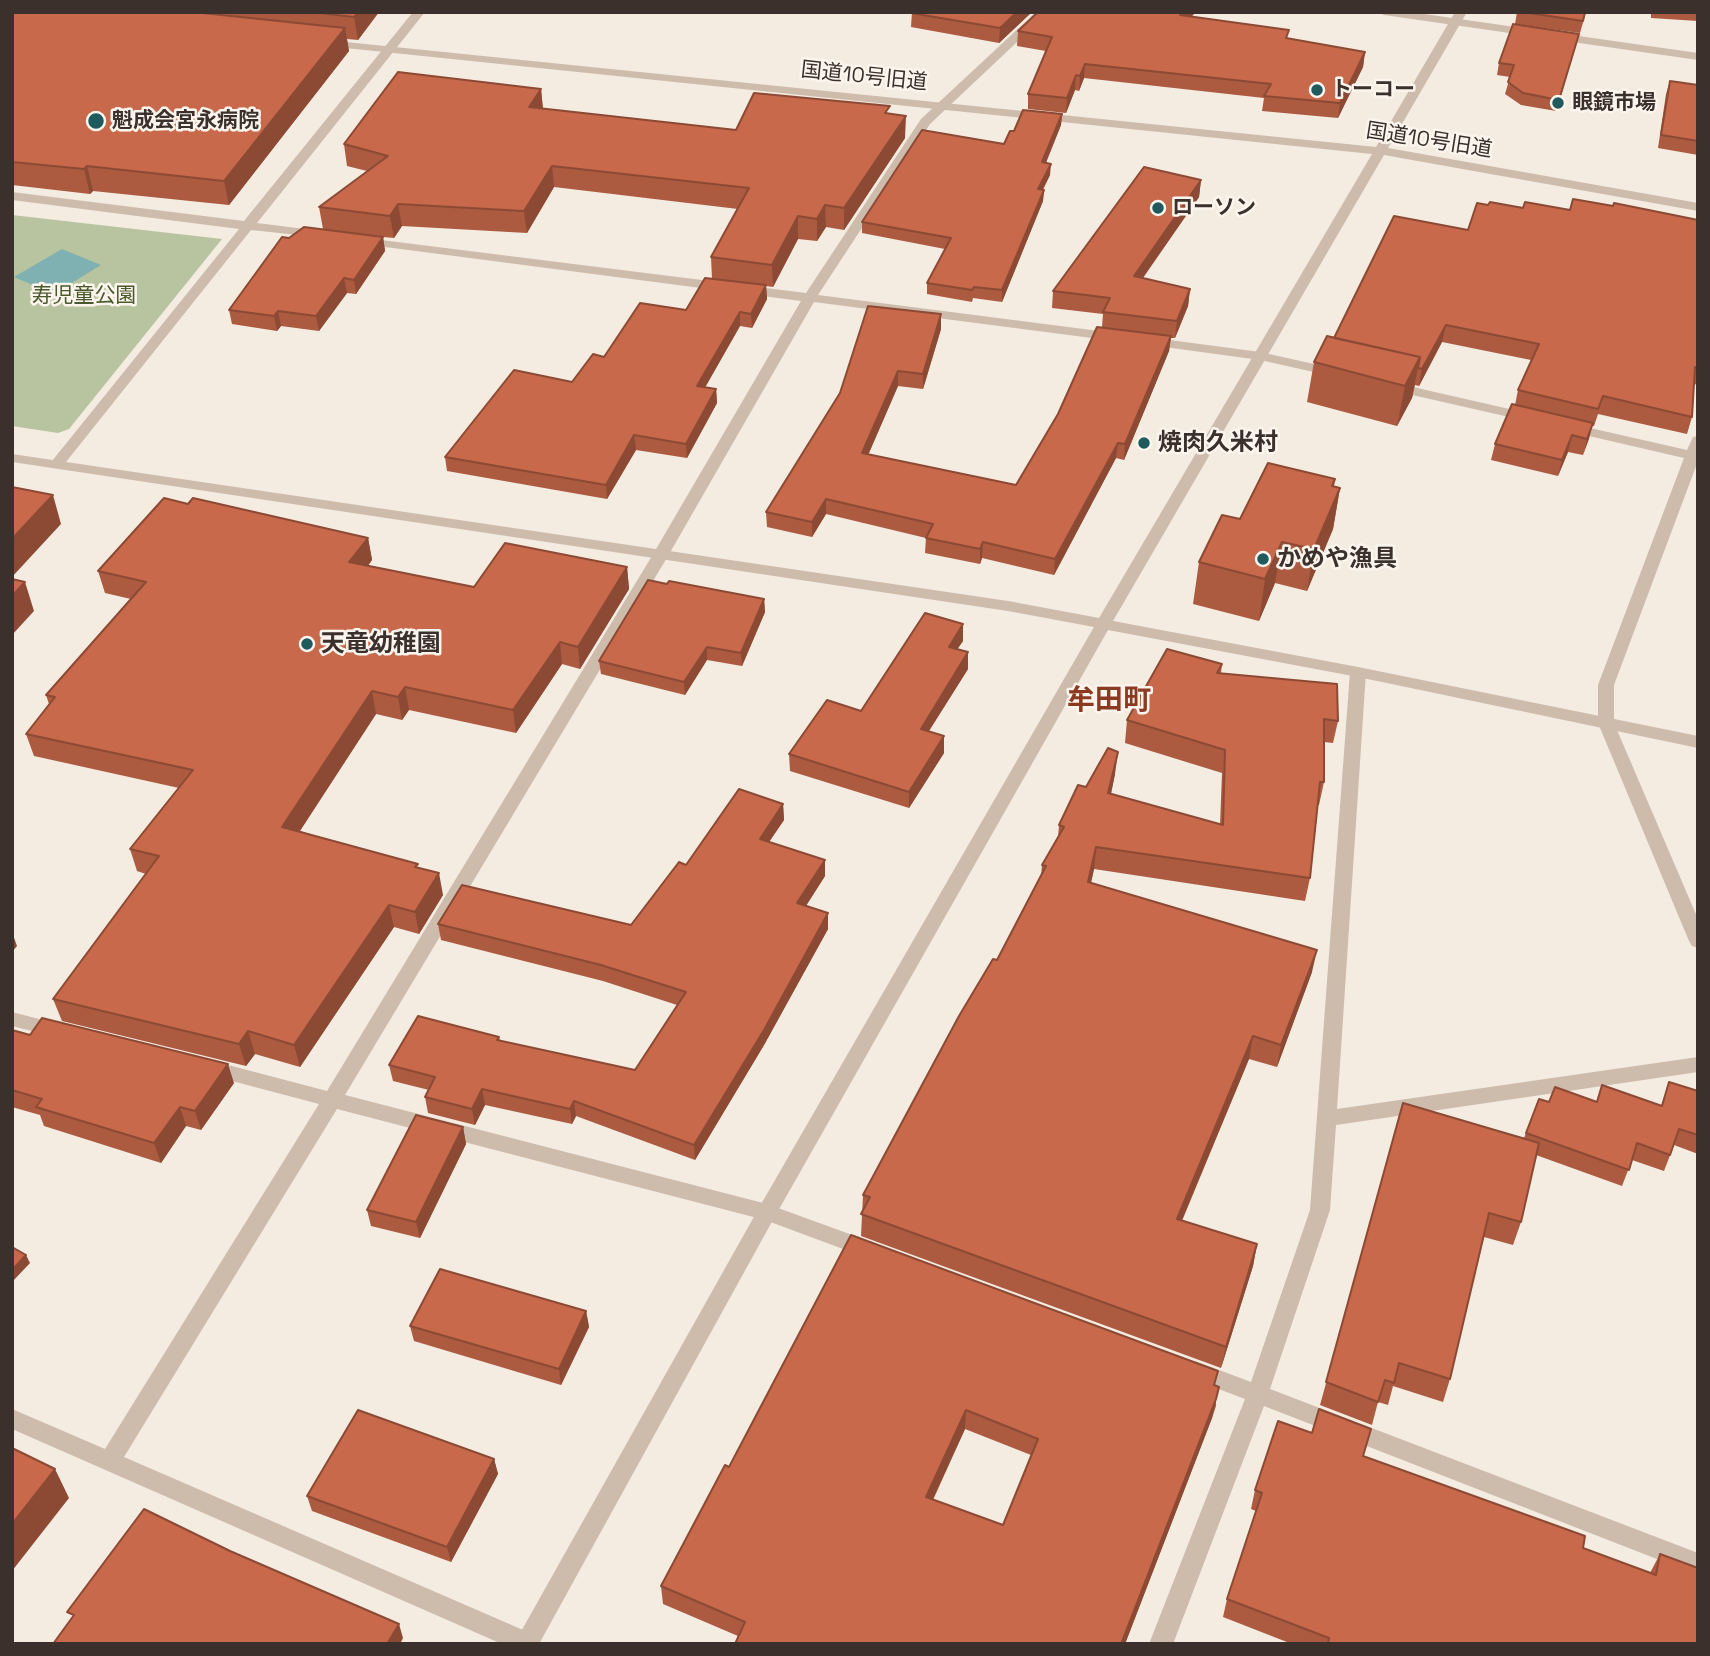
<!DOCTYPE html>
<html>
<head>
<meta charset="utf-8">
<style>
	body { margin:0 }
	#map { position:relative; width:1710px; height:1656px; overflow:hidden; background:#f4ebe1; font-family:"Space Grotesk",sans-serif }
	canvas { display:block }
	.frame { position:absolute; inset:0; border:14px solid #3b302b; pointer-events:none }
</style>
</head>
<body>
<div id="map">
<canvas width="1710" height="1656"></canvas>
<div class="frame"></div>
</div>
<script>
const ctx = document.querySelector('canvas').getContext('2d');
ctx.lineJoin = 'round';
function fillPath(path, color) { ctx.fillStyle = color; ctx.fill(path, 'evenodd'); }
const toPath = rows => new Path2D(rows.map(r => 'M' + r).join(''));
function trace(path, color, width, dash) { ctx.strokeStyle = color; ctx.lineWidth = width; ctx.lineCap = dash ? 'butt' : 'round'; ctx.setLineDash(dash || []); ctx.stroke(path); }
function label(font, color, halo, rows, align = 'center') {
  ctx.font = font + ' "Space Grotesk","Noto Sans JP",sans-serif'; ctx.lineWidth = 5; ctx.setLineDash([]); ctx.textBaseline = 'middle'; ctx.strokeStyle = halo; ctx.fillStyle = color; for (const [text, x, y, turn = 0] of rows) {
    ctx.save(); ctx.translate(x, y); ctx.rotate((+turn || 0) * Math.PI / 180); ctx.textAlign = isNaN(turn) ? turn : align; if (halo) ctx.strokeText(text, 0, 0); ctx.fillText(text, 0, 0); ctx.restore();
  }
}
fillPath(toPath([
	[12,215,222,239,69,429,58,433,12,426]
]), '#b8c4a0');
fillPath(toPath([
	[62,249,101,265,54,294,14,277]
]), '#7fb0b2');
fillPath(toPath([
	[413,12,425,12,257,223,321,231,326,232,326,238,251,230,62,467,52,467,52,461,239,229,12,200,12,192,244,221,413,12],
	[1036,12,1049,12,930,124,818,295,1115,333,1122,337,1115,341,814,302,668,556,345,1095,767,1204,877,1244,880,1250,877,1256,870,1259,765,1220,337,1109,124,1457,537,1636,541,1644,502,1644,12,1429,12,1409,105,1449,319,1104,202,1073,199,1068,202,1063,209,1060,327,1091,652,556,801,301,362,244,357,243,357,237,806,293,921,119,1036,12],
	[1378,12,1410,12,1698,53,1698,60,1384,15,1378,12],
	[1147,337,1260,352,1341,370,1343,373,1336,377,1260,360,1142,344,1140,341,1147,337],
	[1391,382,1531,414,1538,418,1531,422,1386,389,1386,383,1391,382],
	[1568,423,1687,450,1693,437,1698,436,1698,461,1614,685,1614,723,1698,919,1698,948,1692,946,1689,941,1598,723,1598,685,1684,458,1563,430,1563,424,1568,423],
	[1358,667,1366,672,1337,1109,1698,1057,1698,1072,1336,1125,1330,1210,1270,1389,1698,1553,1698,1575,1264,1406,1173,1644,1149,1644,1245,1399,1187,1377,1184,1370,1187,1363,1195,1361,1251,1382,1310,1210,1350,672,1358,667],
	[12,1012,66,1026,69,1031,66,1036,59,1038,12,1026,12,1012]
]), '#cdbbac');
fillPath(toPath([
	[1455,12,1467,12,1388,148,1698,203,1698,211,1384,155,1113,621,1358,667,1698,736,1698,748,1358,677,1108,630,774,1218,539,1644,514,1644,760,1206,1094,627,1008,611,12,462,12,454,1008,601,1099,618,1372,154,326,46,320,43,326,40,1376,147,1455,12]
]), '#cdbbac');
fillPath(toPath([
	[12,12,379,12,358,40,347,39,349,51,229,205,93,191,90,194,12,185],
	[912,12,1032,12,999,43,911,27],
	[1038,12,1196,12,1192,16,1288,38,1365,52,1363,67,1338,118,1262,111,1264,98,1084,78,1079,91,1075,90,1066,113,1028,109,1028,94,1046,51,1017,46,1018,31],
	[1517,12,1586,12,1580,33,1515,24],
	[1651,12,1698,12,1698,21,1651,18],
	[1579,34,1556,111,1521,105,1505,94,1510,77,1497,75,1499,63],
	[1670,81,1698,85,1698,155,1658,148,1666,94],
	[541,89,543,109,736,130,890,113,905,138,844,230,826,227,817,241,798,239,773,287,766,286,767,299,752,328,740,326,705,387,716,389,717,403,687,458,636,450,607,499,447,471,445,457,572,382,604,357,686,310,712,279,711,257,738,209,554,187,527,233,402,226,394,238,383,237,385,251,356,294,347,293,319,331,281,326,277,331,232,324,229,310,289,238,323,229,319,207,367,171,347,166,344,144],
	[1062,114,1061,125,1046,163,1050,175,1043,190,1044,190,1043,201,1002,302,973,298,972,302,927,294,927,283,945,249,862,233,862,222,1004,144,1014,131],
	[1201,180,1199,197,1143,278,1190,289,1188,306,1175,338,1171,338,1169,351,1124,460,1116,458,1054,575,982,558,980,564,925,553,926,538,826,514,812,537,767,527,766,512,941,314,941,329,923,389,898,386,868,455,1016,485,1058,414,1102,327,1103,314,1052,308,1053,291],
	[1488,205,1570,210,1698,220,1698,385,1694,384,1692,417,1687,434,1598,414,1594,426,1592,426,1583,455,1568,452,1558,476,1491,460,1495,444,1515,405,1518,390,1531,360,1442,342,1419,386,1415,385,1412,398,1397,426,1307,402,1314,362,1334,338,1468,230],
	[1335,479,1334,486,1340,488,1333,529,1307,591,1275,583,1259,621,1193,604,1199,562,1240,519],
	[188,504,368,538,372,560,368,566,474,587,627,567,629,589,580,669,562,664,516,733,409,710,402,720,376,714,300,831,418,867,443,895,419,934,394,927,300,1067,255,1054,246,1066,62,1021,53,999,146,874,137,871,130,849,179,788,34,756,26,734,49,704,46,695,131,599,105,593,98,571],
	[667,584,764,599,765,612,742,666,707,660,685,695,601,674,599,661],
	[963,624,963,641,957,649,968,669,929,731,944,753,909,808,790,771,789,754,861,711],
	[1222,664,1221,673,1338,721,1333,743,1324,742,1324,782,1319,805,1318,805,1310,878,1305,901,1094,869,1091,883,1312,972,1277,1067,1249,1059,1182,1221,1257,1244,1253,1266,1221,1368,861,1236,863,1195,997,960,1041,876,1042,865,1058,837,1059,825,1086,787,1115,774,1111,794,1220,825,1222,773,1125,743,1127,720],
	[783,804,784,820,769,842,825,876,806,906,828,913,828,929,764,1045,695,1160,576,1116,572,1124,485,1105,475,1125,428,1113,425,1097,429,1090,393,1081,389,1065,499,1037,500,1041,635,1070,677,1005,603,981,441,940,438,924,631,925,686,865],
	[12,1030,30,1035,234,1083,201,1130,186,1126,161,1163,44,1126,40,1115,12,1107],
	[1669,1082,1698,1091,1698,1154,1674,1145,1664,1171,1632,1160,1622,1186,1536,1155,1521,1222,1513,1245,1484,1237,1450,1379,1443,1402,1393,1386,1388,1405,1378,1402,1372,1425,1320,1405,1403,1103,1524,1138,1539,1099,1549,1102,1596,1102,1661,1106],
	[463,1127,466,1144,420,1238,371,1226,367,1210],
	[851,1235,1216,1386,1216,1406,1212,1418,1125,1644,738,1636,663,1604,661,1586,729,1467],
	[965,1429,1031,1455,1003,1525,933,1500],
	[586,1311,589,1327,561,1385,414,1341,410,1326],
	[1363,1456,1583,1548,1650,1573,1660,1554,1698,1644,1292,1644,1223,1617,1227,1599,1256,1511,1251,1509,1255,1490],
	[494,1459,498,1474,451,1562,312,1511,307,1496]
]), '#ac5a40');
fillPath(toPath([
	[358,12,379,12,358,40,354,17],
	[1017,12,1032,12,999,43,1000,28],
	[1182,12,1196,12,1178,29,1180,15],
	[345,28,349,51,229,205,224,181],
	[1365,52,1363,67,1338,118,1340,103],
	[1085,64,1084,78,1079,91,1080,76],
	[1076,75,1075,90,1066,113,1067,98],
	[541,89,543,111,529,107],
	[1062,114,1061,125,1041,174,1042,162],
	[906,116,905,138,844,230,844,208],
	[1051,164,1050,175,1037,200,1038,189],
	[87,166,93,191,90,194,84,169],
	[552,166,554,187,527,233,524,211],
	[1201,180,1199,197,1132,293,1134,276],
	[1044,190,1043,201,1002,302,1002,290],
	[398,204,402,226,394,238,390,216],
	[825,205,826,227,817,241,817,219],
	[798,216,798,239,773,287,772,265],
	[383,237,385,251,356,294,354,280],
	[344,278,347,293,319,331,316,316],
	[766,285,767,299,752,328,751,314],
	[1190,289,1188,306,1175,338,1177,321],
	[278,311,281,326,277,331,274,316],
	[740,312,740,326,698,400,697,386],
	[941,314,941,329,923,389,923,374],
	[1446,325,1442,342,1419,386,1422,369],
	[1171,336,1169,351,1124,460,1125,444],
	[1420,357,1412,398,1397,426,1405,386],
	[898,371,898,386,862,469,862,453],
	[716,389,717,403,687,458,686,444],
	[1593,423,1589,439,1583,455,1587,439],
	[634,435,636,450,607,499,606,485],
	[1572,435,1568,452,1558,476,1562,460],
	[1118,443,1116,458,1054,575,1055,559],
	[1335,479,1329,513,1340,488,1333,529,1307,591,1314,549,1332,486],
	[53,495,61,524,12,577,12,539],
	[826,499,826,514,812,537,812,522],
	[368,538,372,560,353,584,349,562],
	[983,542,982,558,980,564,980,549],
	[1282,542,1275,583,1259,621,1265,579],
	[627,567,629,589,580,669,578,647],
	[25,582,34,611,12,635,12,596],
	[764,599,765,612,742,666,741,653],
	[963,624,963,641,948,663,949,647],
	[560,642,562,664,516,733,513,710],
	[707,647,707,660,685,695,684,682],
	[968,652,968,669,920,745,921,729],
	[405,687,409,710,402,720,398,697],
	[372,691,376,714,288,849,282,827],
	[944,736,944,753,909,808,909,792],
	[1118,752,1115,774,1106,816,1108,793],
	[783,804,784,820,760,855,760,839],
	[1096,847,1094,869,1086,904,1088,882],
	[825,860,825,876,798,918,797,903],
	[439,873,443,895,419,934,415,912],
	[389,905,394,927,300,1067,294,1045],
	[828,913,828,929,764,1045,695,1160,694,1145],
	[12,932,17,946,12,952],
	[1317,950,1312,972,1277,1067,1281,1045],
	[248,1031,255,1054,246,1066,239,1044],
	[1253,1036,1249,1059,1173,1241,1177,1219],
	[228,1064,234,1083,201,1130,195,1111],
	[482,1089,485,1105,475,1125,472,1109],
	[574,1101,576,1116,572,1124,570,1109],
	[180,1107,186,1126,161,1163,154,1143],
	[463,1127,466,1144,420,1238,416,1222],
	[1257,1244,1253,1266,1221,1368,1226,1347],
	[26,1255,30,1263,12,1282,12,1270],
	[586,1311,589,1327,561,1385,559,1369],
	[1219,1387,1212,1418,1125,1644,1121,1644],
	[966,1410,965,1429,925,1516,926,1497],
	[494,1459,498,1474,451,1562,447,1547],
	[55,1469,69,1498,12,1571,12,1524],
	[399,1624,403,1638,400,1644,387,1644]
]), '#8c4a34');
const building = toPath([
	[12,12,193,12,345,28,224,181,87,166,84,169,12,162,12,12],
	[311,12,358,12,354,17,311,12],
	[912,12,1017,12,1000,28,911,13,912,12],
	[1038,12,1182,12,1180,15,1289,30,1286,38,1365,52,1340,103,1264,96,1271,84,1085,64,1080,76,1076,75,1067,98,1028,94,1052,37,1018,31,1038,12],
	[1522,12,1585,12,1583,21,1522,12],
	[1513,24,1579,34,1559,100,1523,93,1508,82,1514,65,1499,63,1513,24],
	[398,72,541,89,529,107,736,130,754,93,890,106,885,113,906,116,844,208,825,205,817,219,798,216,772,265,711,257,749,188,552,166,524,211,398,204,390,216,319,207,388,156,344,144,398,72],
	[1670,81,1698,85,1698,141,1661,135,1670,81],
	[1023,110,1062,114,1042,162,1051,164,1038,189,1044,190,1002,290,974,287,972,290,927,283,951,238,862,222,922,130,1004,144,1010,131,1014,131,1023,110],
	[1144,167,1201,180,1134,276,1190,289,1177,321,1103,312,1110,298,1053,291,1144,167],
	[1573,199,1613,206,1614,203,1698,220,1698,367,1695,367,1692,417,1603,396,1598,409,1518,390,1539,344,1446,325,1422,369,1418,368,1420,357,1334,338,1394,216,1468,230,1477,203,1488,205,1490,202,1523,208,1525,202,1570,210,1573,199],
	[304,227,383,237,354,280,344,278,316,316,278,311,274,316,229,310,282,237,289,238,304,227],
	[705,278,766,285,751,314,740,312,697,386,716,389,686,444,634,435,606,485,445,457,514,370,572,382,593,354,604,357,640,303,686,310,705,278],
	[868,306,941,314,923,374,898,371,862,453,1016,485,1058,414,1097,327,1171,336,1125,444,1118,443,1055,559,983,542,980,549,926,538,933,524,826,499,812,522,766,512,840,393,868,306],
	[1327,336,1420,357,1405,386,1314,362,1327,336],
	[1512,404,1593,423,1587,439,1572,435,1562,460,1495,444,1512,404],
	[1268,463,1335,479,1332,486,1340,488,1314,549,1282,542,1265,579,1199,562,1222,515,1240,519,1268,463],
	[12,487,53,495,12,539,12,487],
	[164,498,188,504,193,498,368,538,349,562,474,587,505,543,627,567,578,647,560,642,513,710,405,687,398,697,372,691,282,827,418,864,415,867,439,873,415,912,389,905,294,1045,248,1031,239,1044,53,999,159,856,130,849,193,770,26,734,55,697,46,695,146,582,98,571,164,498],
	[12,579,25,582,12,596,12,579],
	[648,580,667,584,669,581,764,599,741,653,707,647,684,682,599,661,648,580],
	[925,613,963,624,949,647,968,652,921,729,944,736,909,792,789,754,827,700,861,711,925,613],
	[1167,649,1222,664,1217,673,1337,684,1338,721,1324,719,1324,782,1320,782,1310,878,1096,847,1088,882,1317,950,1281,1045,1253,1036,1177,1219,1257,1244,1226,1347,861,1214,870,1197,863,1195,959,1016,993,959,997,960,1046,866,1042,865,1064,827,1059,825,1078,785,1086,787,1108,748,1118,752,1108,793,1223,825,1225,750,1127,720,1167,649],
	[739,789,783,804,760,839,825,860,797,903,828,913,764,1030,694,1145,574,1101,570,1109,482,1089,472,1109,425,1097,435,1077,389,1065,418,1016,499,1037,497,1040,635,1070,686,992,601,965,438,924,462,885,631,925,679,862,686,865,739,789],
	[42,1018,228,1064,195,1111,180,1107,154,1143,36,1107,42,1099,12,1090,12,1030,30,1035,42,1018],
	[1669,1082,1698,1091,1698,1135,1679,1129,1670,1155,1637,1143,1629,1170,1526,1133,1539,1099,1549,1102,1555,1087,1597,1102,1602,1085,1662,1106,1669,1082],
	[1403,1103,1539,1143,1521,1222,1489,1213,1450,1379,1399,1363,1394,1383,1385,1380,1378,1402,1326,1382,1403,1103],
	[416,1115,463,1127,416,1222,367,1210,416,1115],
	[851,1235,1218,1371,1214,1385,1219,1387,1216,1399,1121,1644,735,1644,745,1622,661,1586,725,1465,729,1467,851,1235],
	[966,1410,1038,1439,1003,1525,926,1497,966,1410],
	[12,1247,26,1255,12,1270,12,1247],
	[440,1269,586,1311,559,1369,410,1326,440,1269],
	[1319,1409,1371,1429,1363,1456,1585,1536,1583,1548,1656,1575,1660,1554,1698,1568,1698,1644,1328,1644,1329,1638,1227,1599,1262,1493,1255,1490,1278,1421,1312,1433,1319,1409],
	[358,1410,494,1459,447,1547,307,1496,358,1410],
	[12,1448,55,1469,12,1524,12,1448],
	[144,1509,230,1551,399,1624,387,1644,53,1644,74,1615,67,1612,144,1509]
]);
fillPath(building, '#c8694b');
trace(building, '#8c4a34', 2);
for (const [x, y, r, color] of [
	[1317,90,7,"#1f5a5e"],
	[1558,103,7,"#1f5a5e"],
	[96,121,9,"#1f5a5e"],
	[1158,208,7,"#1f5a5e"],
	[1144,443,7,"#1f5a5e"],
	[1263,559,7,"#1f5a5e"],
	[307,644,7,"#1f5a5e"]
]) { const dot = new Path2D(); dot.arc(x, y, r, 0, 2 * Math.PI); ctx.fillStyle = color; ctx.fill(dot); trace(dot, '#fbf5ee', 2.5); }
label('21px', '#3b302b', '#fbf5ee', [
	["国道10号旧道",864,77,6],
	["国道10号旧道",1429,141,9]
]);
label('bold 21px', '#3b302b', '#fbf5ee', [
	["トーコー",1331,90],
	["眼鏡市場",1572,103],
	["魁成会宮永病院",112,121],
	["ローソン",1172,208]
], 'left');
label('21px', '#4a5a2e', '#fbf5ee', [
	["寿児童公園",84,296]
]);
label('bold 24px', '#3b302b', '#fbf5ee', [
	["焼肉久米村",1158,443],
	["かめや漁具",1277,559],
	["天竜幼稚園",321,644]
], 'left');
label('bold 28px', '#8c3b22', '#fbf5ee', [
	["牟田町",1109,701]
]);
</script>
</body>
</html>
